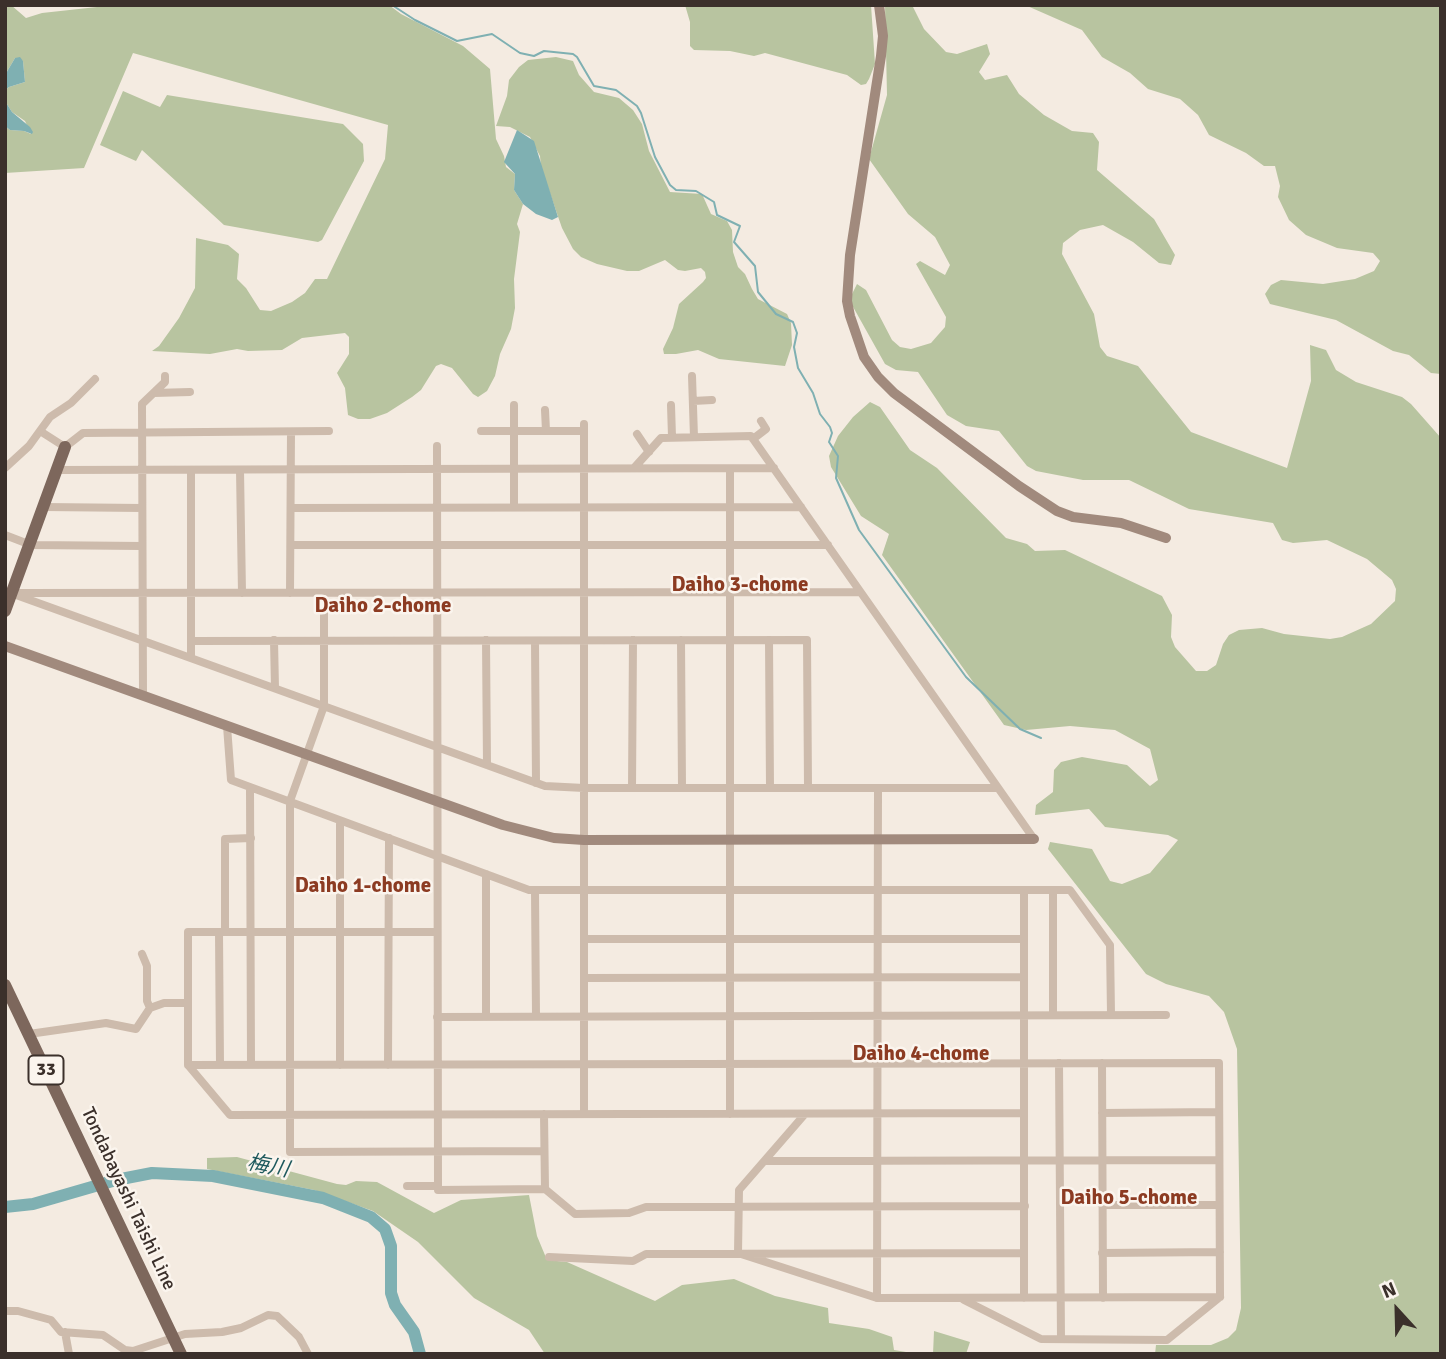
<!DOCTYPE html>
<html>
<head>
<meta charset="utf-8">
<style>
	body { margin:0 }
	#map { position:relative; width:1446px; height:1359px; overflow:hidden; background:#f4ebe1; font-family:Signika,sans-serif }
	canvas { display:block }
	.frame { position:absolute; inset:0; border:7px solid #3b302b; pointer-events:none }
	.north { position:absolute; left:1362px; top:1275px; width:70px; height:70px; -webkit-text-stroke:5px #fbf5ee; paint-order:stroke; rotate:338deg; font-size:19px; font-weight:700; line-height:28px; text-align:center; color:#3b302b }
	.north::after { content:''; display:block; margin:auto; width:24px; height:32px; background:#3b302b; clip-path:polygon(50% 0,100% 100%,50% 72%,0 100%) }
</style>
</head>
<body>
<div id="map">
<canvas width="1446" height="1359"></canvas>
<div class="frame"></div>
<div class="north">N</div>
</div>
<script>
const ctx = document.querySelector('canvas').getContext('2d');
ctx.lineJoin = 'round';
function fillPath(path, color) { ctx.fillStyle = color; ctx.fill(path, 'evenodd'); }
const toPath = rows => new Path2D(rows.map(r => 'M' + r).join(''));
function trace(path, color, width, dash) { ctx.strokeStyle = color; ctx.lineWidth = width; ctx.lineCap = dash ? 'butt' : 'round'; ctx.setLineDash(dash || []); ctx.stroke(path); }
function label(font, color, halo, rows, align = 'center') {
  ctx.font = font + ' Signika,"Noto Sans JP",sans-serif'; ctx.lineWidth = 5; ctx.setLineDash([]); ctx.textBaseline = 'middle'; ctx.strokeStyle = halo; ctx.fillStyle = color; for (const [text, x, y, turn = 0] of rows) {
    ctx.save(); ctx.translate(x, y); ctx.rotate((+turn || 0) * Math.PI / 180); ctx.textAlign = isNaN(turn) ? turn : align; if (halo) ctx.strokeText(text, 0, 0); ctx.fillText(text, 0, 0); ctx.restore();
  }
}
fillPath(toPath([
	[5,5,11,5,26,18,42,13,97,7,98,5,389,5,401,14,463,46,490,69,496,139,504,156,506,167,515,174,514,190,523,204,517,224,520,232,514,279,515,308,511,329,500,354,495,376,487,391,478,397,473,394,452,368,441,364,436,366,421,390,412,397,387,413,370,419,358,419,348,415,345,388,337,373,349,354,349,337,345,333,302,338,282,350,248,351,237,349,210,354,152,351,159,346,179,318,195,288,196,238,228,245,239,254,237,279,246,288,260,310,271,311,292,302,305,293,315,279,327,279,385,159,388,125,133,53,84,168,5,173,5,126,10,130,24,131,31,134,25,121,12,112,5,101,5,90,9,87,25,82,23,61,15,58,5,75],
	[685,5,871,5,875,64,869,79,866,84,861,85,847,75,765,53,754,56,730,51,694,50,690,46,690,22],
	[885,5,912,5,924,29,946,52,957,54,987,44,990,54,979,72,985,80,1007,75,1019,94,1044,115,1072,131,1093,133,1099,142,1097,170,1154,219,1175,255,1171,265,1159,263,1133,242,1103,225,1080,230,1063,243,1062,254,1094,314,1100,347,1107,356,1138,366,1191,432,1287,468,1311,381,1310,345,1326,350,1336,370,1356,382,1402,397,1411,404,1441,438,1441,1354,1155,1354,1156,1345,1211,1345,1228,1338,1236,1330,1241,1308,1237,1049,1224,1012,1209,996,1166,984,1146,974,1048,849,1050,842,1092,849,1110,881,1122,884,1150,873,1178,840,1168,835,1105,827,1089,809,1035,815,1036,805,1053,792,1054,770,1061,762,1082,757,1127,765,1150,786,1158,780,1150,749,1115,730,1070,726,1026,730,1004,725,882,555,889,534,861,516,831,467,829,456,838,436,853,417,870,402,880,407,910,450,937,468,1006,538,1027,544,1035,551,1065,550,1162,596,1172,615,1171,637,1175,647,1196,671,1207,671,1216,665,1223,644,1229,635,1239,630,1262,628,1284,634,1330,639,1342,637,1371,624,1395,601,1396,589,1392,580,1367,559,1327,540,1293,543,1282,540,1273,523,1189,509,1129,480,1083,480,1036,471,1027,466,999,431,966,426,947,415,918,372,896,370,885,364,852,305,852,294,857,284,866,290,892,340,900,347,911,349,931,343,945,327,946,317,916,264,920,261,945,275,950,265,935,237,908,214,869,159,887,95],
	[1025,5,1441,5,1441,374,1431,373,1409,355,1393,351,1336,320,1270,304,1265,294,1271,285,1281,280,1323,284,1355,279,1374,271,1380,261,1373,253,1337,248,1306,235,1289,220,1278,197,1280,186,1275,166,1264,166,1246,153,1209,135,1198,115,1180,99,1148,89,1130,73,1102,57,1082,30],
	[556,57,573,61,579,75,594,92,619,98,633,110,642,124,649,151,670,192,702,194,711,214,727,221,732,230,733,252,738,267,745,274,752,289,758,299,787,314,791,323,792,345,785,366,719,359,698,350,676,354,664,354,663,349,673,328,679,304,703,282,706,278,705,272,701,268,685,271,678,270,665,260,639,271,627,271,597,264,581,257,573,249,562,228,541,167,540,156,530,137,510,127,496,126,507,96,509,80,519,67,528,60],
	[123,91,160,107,167,95,343,124,363,144,364,161,322,240,318,242,224,225,142,150,136,161,100,145],
	[237,1157,337,1184,346,1185,356,1181,377,1182,434,1213,461,1200,529,1195,537,1236,547,1260,567,1262,655,1301,682,1285,734,1279,775,1296,828,1308,829,1323,869,1329,892,1337,894,1350,918,1354,545,1354,529,1330,474,1298,418,1242,373,1211,314,1190,207,1169,207,1158],
	[934,1331,970,1342,966,1354,933,1354]
]), '#b8c4a0');
fillPath(toPath([
	[20,57,23,61,25,82,9,87,5,90,5,75,15,58],
	[5,101,12,112,30,127,33,132,32,134,24,131,10,130,5,126],
	[517,130,534,141,558,217,552,220,536,214,523,204,514,190,515,174,504,162]
]), '#7fb0b2');
trace(toPath([
	[392,5,415,20,457,41,492,34,520,53,534,56,544,51,573,54,577,57,594,86,616,90,637,106,641,113,655,157,670,185,676,190,696,191,714,202,717,215,740,226,734,242,755,266,758,292,776,314,793,322,797,333,794,347,798,368,813,393,820,414,830,427,832,433,829,442,838,456,836,478,859,530,966,677,1020,729,1041,738]
]), '#7fb0b2', 2);
trace(toPath([
	[5,1207,33,1204,116,1180,152,1173,213,1176,323,1198,371,1217,385,1229,391,1246,391,1293,395,1305,414,1332,420,1354]
]), '#7fb0b2', 12);
trace(toPath([
	[692,376,694,437],
	[154,393,190,392],
	[693,401,712,400],
	[514,405,514,507],
	[671,405,672,437],
	[545,410,546,431],
	[584,424,584,1114],
	[40,431,65,447,83,433,329,431],
	[481,431,584,431],
	[637,434,649,452],
	[753,439,766,429,761,421],
	[437,446,438,1190,545,1189,575,1214,629,1213,646,1207,1025,1206],
	[5,468,29,446,50,417,71,403,95,379],
	[634,468,661,438,751,436,1034,839],
	[730,469,730,1114],
	[57,470,774,468],
	[191,470,191,658],
	[240,470,242,593],
	[44,507,142,508],
	[291,508,801,507],
	[5,535,31,545,142,546],
	[291,545,828,545],
	[5,591,545,786,584,788,997,788],
	[20,593,860,592],
	[290,593,291,432],
	[324,593,324,706,290,801,290,1152,544,1151],
	[274,640,275,688],
	[486,640,487,765],
	[681,640,682,788],
	[769,640,770,788],
	[191,641,807,640,808,787],
	[535,641,536,783],
	[143,694,142,404,165,382,165,376],
	[227,726,231,780,529,890,1070,890,1110,945,1111,1014],
	[250,788,251,1065],
	[632,788,633,640],
	[340,821,340,1065],
	[1053,890,1053,1015],
	[535,891,536,1016],
	[1024,891,1024,1298],
	[219,932,220,1065],
	[225,932,225,839,251,838],
	[437,932,188,932,188,1065,230,1115,1024,1113],
	[584,939,1024,939],
	[142,954,147,966,147,1001,150,1008],
	[585,978,1024,977],
	[437,1017,1166,1015],
	[486,1017,486,874],
	[29,1034,106,1023,136,1029,150,1008,164,1003,187,1003],
	[1059,1063,1061,1339],
	[1102,1063,1103,1298],
	[188,1065,1219,1063,1220,1297,877,1298,738,1253,739,1190,805,1114],
	[388,1065,389,838],
	[1102,1113,1219,1112],
	[544,1114,545,1189],
	[765,1161,1219,1160],
	[407,1186,438,1186],
	[1102,1205,1219,1205],
	[1102,1253,1220,1252],
	[549,1257,633,1261,646,1254,1024,1253],
	[877,1298,878,788],
	[964,1300,1041,1339,1167,1340,1220,1297],
	[5,1311,18,1311,51,1320,61,1332,103,1335,125,1350,133,1351,185,1334,222,1332,241,1328,268,1315,277,1316,299,1337,308,1354],
	[65,1332,69,1354]
]), '#cdbbac', 8);
trace(toPath([
	[879,5,883,36,881,56,850,255,847,301,850,316,864,357,878,377,894,393,1019,486,1057,511,1073,517,1121,523,1166,538],
	[5,646,503,825,554,838,584,840,1034,839]
]), '#a18a7d', 10);
trace(toPath([
	[5,611,65,447],
	[5,985,181,1354]
]), '#7d675c', 12);
for (const [x, y, w] of [
	[46,1070,35]
]) { const box = new Path2D(); box.roundRect(x - w / 2, y - 14.5, w, 29, 5); ctx.fillStyle = '#fbf5ee'; ctx.fill(box); trace(box, '#3b302b', 2); }
label('bold 18px', '#3b302b', null, [
	["33",46,1070]
]);
label('19px', '#3b302b', '#fbf5ee', [
	["Tondabayashi Taishi Line",128,1199,65]
]);
label('bold 21px', '#8c3b22', '#fbf5ee', [
	["Daiho 3-chome",740,585],
	["Daiho 2-chome",383,606],
	["Daiho 1-chome",363,886],
	["Daiho 4-chome",921,1054],
	["Daiho 5-chome",1129,1198]
]);
label('italic 21px', '#1f5a5e', '#fbf5ee', [
	["梅川",268,1167,11]
]);
</script>
</body>
</html>
